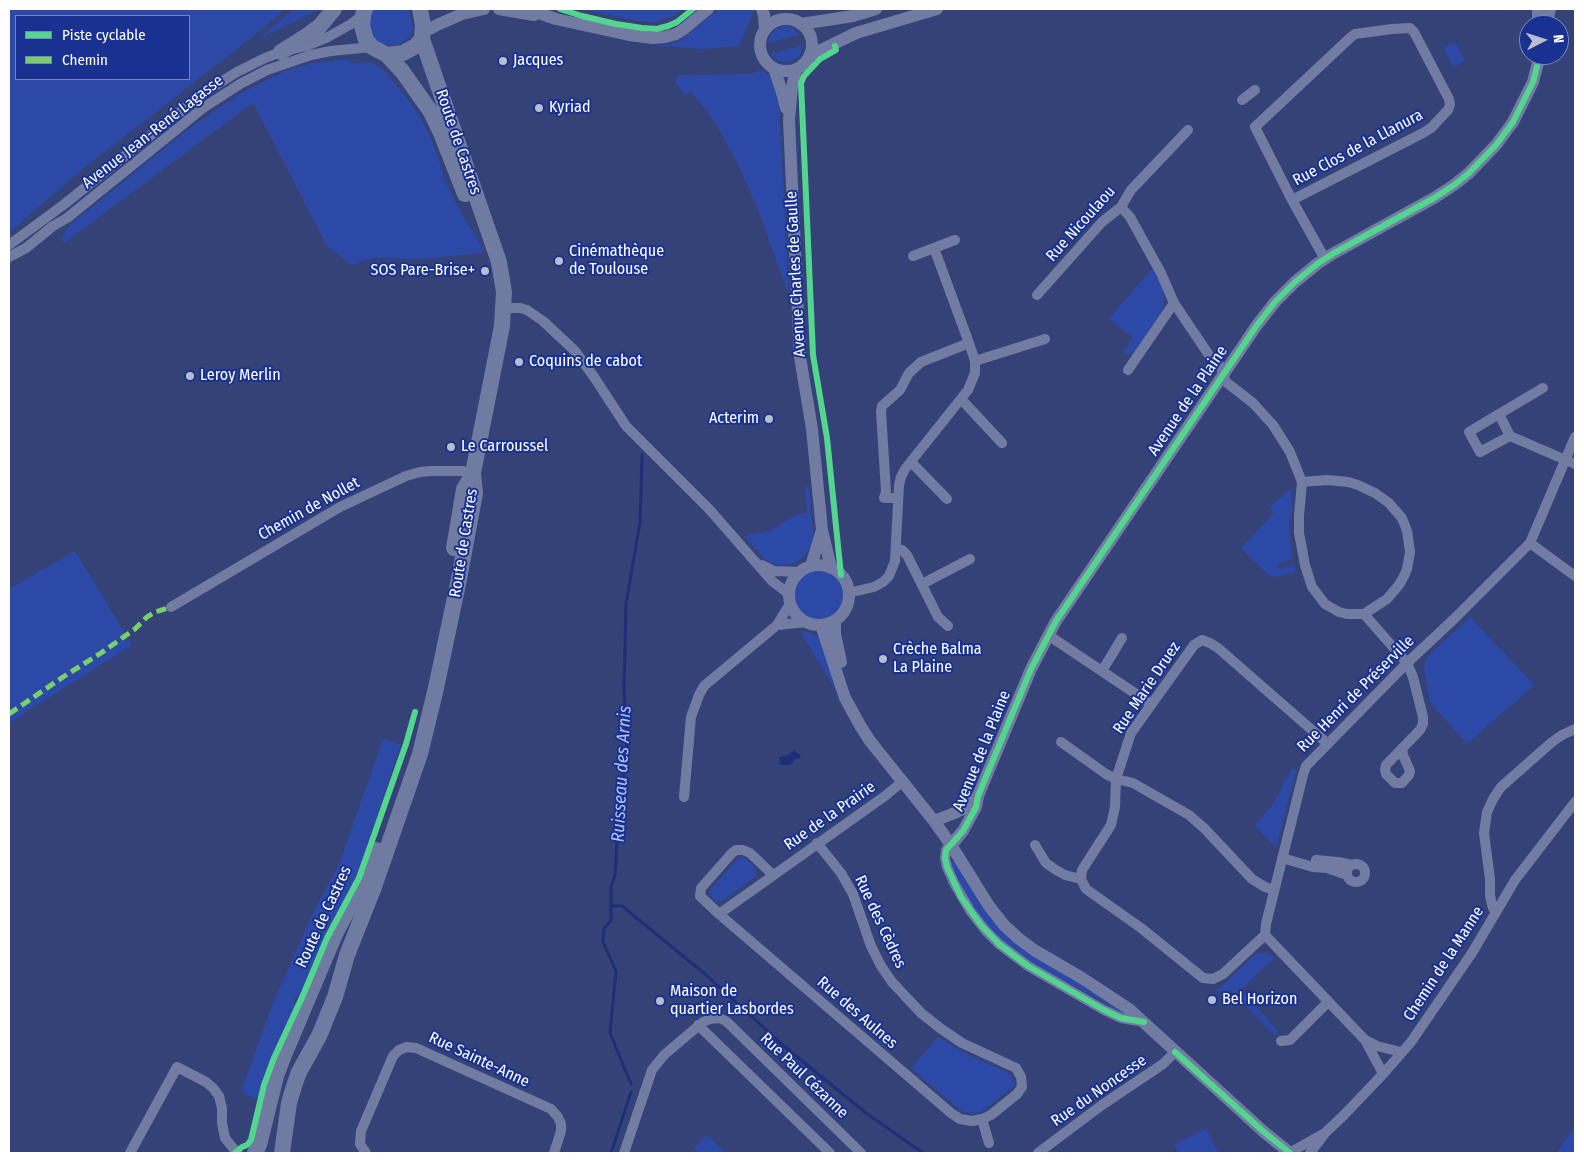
<!DOCTYPE html>
<html>
<head>
<meta charset="utf-8">
<style>
	body { margin:0 }
	#map { position:relative; width:1584px; height:1162px; overflow:hidden; background:#344277; font-family:"Fira Sans Condensed",sans-serif }
	canvas { display:block }
	.frame { position:absolute; inset:0; border:10px solid #fff; pointer-events:none }
	.legend { position:absolute; left:15px; top:15px; width:175px; height:65px; box-sizing:border-box; background:#193292; border:1px solid #7584be; margin:0; padding:6px 9px; list-style:none; font-size:15px; color:#fff }
	.legend li { display:flex; align-items:center; gap:10px; height:25px }
	.legend b { width:25px; border:1px solid #7584be }
	.north { position:absolute; left:1519px; top:15px; width:50px; height:50px; box-sizing:border-box; background:#193292; border:1px solid #7584be; border-radius:50%; rotate:85deg; font-size:14px; font-weight:700; line-height:20px; text-align:center; color:#fff }
	.north::after { content:''; display:block; margin:auto; width:18px; height:22px; background:#b8bdcf; clip-path:polygon(50% 0,100% 100%,50% 72%,0 100%) }
</style>
</head>
<body>
<div id="map">
<canvas width="1584" height="1162"></canvas>
<div class="frame"></div>
<ul class="legend">
<li><b style="height:6px;background:#53d58f"></b>Piste cyclable</li>
<li><b style="height:6px;background:#78d068"></b>Chemin</li>
</ul>
<div class="north">N</div>
</div>
<script>
const ctx = document.querySelector('canvas').getContext('2d');
ctx.lineJoin = 'round';
function fillPath(path, color) { ctx.fillStyle = color; ctx.fill(path, 'evenodd'); }
const toPath = rows => new Path2D(rows.map(r => 'M' + r).join(''));
function trace(path, color, width, dash) { ctx.strokeStyle = color; ctx.lineWidth = width; ctx.lineCap = dash ? 'butt' : 'round'; ctx.setLineDash(dash || []); ctx.stroke(path); }
function label(font, color, halo, rows, align = 'center') {
  ctx.font = font + ' "Fira Sans Condensed",sans-serif'; ctx.lineWidth = 4; ctx.setLineDash([]); ctx.textBaseline = 'middle'; ctx.strokeStyle = halo; ctx.fillStyle = color; for (const [text, x, y, turn = 0] of rows) {
    ctx.save(); ctx.translate(x, y); ctx.rotate((+turn || 0) * Math.PI / 180); ctx.textAlign = isNaN(turn) ? turn : align; if (halo) ctx.strokeText(text, 0, 0); ctx.fillText(text, 0, 0); ctx.restore();
  }
}
fillPath(toPath([
	[9,9,286,9,247,41,79,172,9,233],
	[16,16,189,16,189,79,16,79],
	[293,9,320,9,255,41,271,29],
	[374,9,408,9,413,27,410,37,401,43,392,45,381,44,373,38,369,23,371,12],
	[582,9,683,9,676,15,656,22,648,22,633,20],
	[719,9,755,9,739,46,702,49,652,45,670,44,681,40],
	[784,26,793,28,800,35,767,43,772,32,777,29],
	[1455,42,1465,61,1453,67,1444,48],
	[803,45,800,56,790,62,778,61,770,54],
	[350,59,351,63,370,62,383,69,406,97,420,117,433,143,446,183,461,213,480,243,483,253,425,259,374,258,351,265,327,246,253,103,64,243,62,239,64,233,70,225,182,134,221,106,245,91,287,70,312,63],
	[757,71,764,71,772,79,779,105,789,295,757,207,738,164,718,128,707,111,690,91,685,95,677,85,675,80,678,75,751,74],
	[1153,268,1164,293,1164,305,1162,311,1135,351,1131,354,1123,353,1133,338,1109,318],
	[805,487,809,487,813,534,813,542,810,549,800,560,792,564,777,565,771,563,765,559,744,536,770,531,793,516,807,513],
	[1291,489,1292,514,1289,520,1290,538,1292,559,1278,564,1279,569,1294,565,1296,572,1274,577,1269,575,1241,548,1274,513,1269,507],
	[75,551,132,645,26,712,9,724,9,589],
	'795 595a24 24 0 1 1 48 0a24 24 0 1 1-48 0Z',
	[1470,617,1534,685,1467,744,1430,702,1424,669,1427,657],
	[802,631,811,633,819,638,839,695,803,636],
	[383,739,401,744,357,876,329,927,300,996,298,995,293,1002,296,1004,275,1050,257,1100,241,1092,273,1003,311,917,340,862],
	[1292,769,1296,770,1276,848,1255,825,1272,806],
	[739,857,745,858,756,868,756,876,722,901,715,901,710,896,709,893,712,888],
	[951,861,955,862,983,909,996,924,1105,998,1124,1013,1123,1015,1119,1015,1106,1003,1037,967,1003,942,990,929,976,912,948,864],
	[1259,953,1269,954,1274,958,1241,990,1278,1031,1274,1035,1231,990,1222,997,1217,991,1254,955],
	[938,1037,963,1052,1008,1073,1014,1080,1013,1087,981,1112,973,1114,960,1110,911,1068],
	[1575,1126,1575,1153,1557,1153],
	[1206,1129,1218,1153,1178,1153,1174,1145],
	[707,1135,726,1153,698,1153,693,1149]
]), '#2d49a8');
fillPath(toPath([
	[794,750,801,756,800,759,797,758,790,765,780,765,779,757,788,755]
]), '#1d3077');
trace(toPath([
	[612,906,622,906,705,974,785,1047,866,1113,923,1153],
	[631,1084,610,1033,616,971,603,942,604,928,611,921,611,887,615,875,619,808,627,753,624,688,626,604,640,522,642,455],
	[611,1153,631,1092]
]), '#1d3077', 3);
trace(toPath([
	[1242,100,1255,90],
	[1292,200,1423,133,1431,128,1448,110,1450,105,1449,99,1414,32,1410,28,1392,29,1355,34,1351,37,1255,127,1292,200,1325,259],
	[1121,207,1130,217,1161,273,1174,303,1209,355,1221,367,1226,382,1253,403,1273,425,1290,452,1302,482],
	[9,245,62,206,205,92,237,72,265,58,281,52,306,46,328,37,351,24,363,15],
	[913,256,955,240],
	[9,257,26,248,53,226,67,218,203,108,240,84,267,70,311,55,331,51,372,47],
	[1037,295,1102,222,1121,207,1131,190,1188,130],
	[504,308,520,308,527,310,543,321,575,351,594,377,626,426,709,509,772,581,789,594],
	[975,361,1045,339],
	[1128,370,1174,303],
	[961,399,1002,443],
	[1499,414,1510,436,1480,452,1469,432,1499,414],
	[1499,414,1543,388],
	[1510,436,1575,464],
	[911,462,947,499],
	[1327,480,1348,482,1358,485,1375,493,1389,503,1395,510,1402,518,1407,531,1410,552,1407,569,1404,576,1399,585,1387,599,1364,614,1347,614,1339,612,1325,604,1312,587,1305,565,1299,533,1299,516,1302,482,1327,480],
	[898,498,884,498,886,492,881,411,882,406,900,390,909,373,921,362,969,343],
	[1530,543,1575,576],
	[896,549,902,550,907,555,938,617,948,626],
	[762,565,774,571,799,572],
	[922,584,970,559],
	[848,593,874,587,883,582,889,576,895,561,899,485,901,477,905,469,968,390,975,373,975,361,969,343,934,248],
	[171,607,340,507,406,476,420,472,431,471,462,471,473,473],
	[1364,614,1407,663,1413,677,1423,717,1423,724,1420,730,1386,765,1385,770,1386,774,1395,783,1402,783,1409,775,1410,771,1403,755,1402,748],
	[777,625,807,622],
	[1048,635,1151,704],
	[1102,671,1122,638],
	[1061,742,1106,774,1116,779,1133,783,1189,815,1204,828,1252,879,1265,887,1274,890],
	[684,797,691,717,699,695,704,686,777,625,790,604],
	[951,845,946,850,945,858,947,867,954,883,971,912,986,931,999,944,1028,966,1104,1010,1121,1018,1144,1022],
	[1035,845,1046,863,1056,870,1065,875,1081,879],
	[1282,858,1313,867,1327,868,1347,875],
	[1316,860,1338,862,1352,865],
	'1347 873a9 9 0 1 1 18 0a9 9 0 1 1-18 0Z',
	[773,875,750,853,743,850,736,850,732,853,701,888,700,896,719,914,885,796,903,781],
	[1497,911,1493,908,1490,896,1490,879,1484,833,1487,812,1493,799,1501,787,1552,742,1562,735,1575,729],
	[719,914,951,1113,960,1119,972,1121,982,1119,991,1115,1017,1094,1022,1087,1021,1077,1016,1068,962,1043,940,1028,921,1013,892,982,881,966,871,946,853,894,841,873,817,843],
	[1265,935,1223,974,1213,979,1203,978,1141,928,1086,889,1081,879,1082,870,1111,825,1115,807,1116,779,1131,733,1194,645,1202,640,1210,643,1218,648,1328,744],
	[698,1025,830,1153],
	[1365,1040,1377,1046,1397,1051,1401,1053],
	[1281,1041,1290,1040,1328,1002],
	[1384,1073,1381,1070,1365,1040,1265,935,1266,924,1303,775,1306,766,1311,761,1407,663,1454,619,1530,543,1575,437],
	[982,1119,989,1143],
	[130,1153,177,1067,206,1082,213,1088,219,1096,222,1108,222,1123,225,1138,237,1153],
	[366,1153,360,1144,361,1131,393,1056,399,1050,407,1047,416,1048,551,1109,558,1117,561,1124,561,1131,554,1153],
	[624,1153,652,1070,664,1055,703,1022,710,1019,719,1018,726,1021,861,1153],
	[1038,1153,1102,1105,1163,1064,1175,1052],
	[1289,1153,1323,1134],
	[1310,1153,1326,1132,1344,1115,1384,1073,1411,1042,1472,953,1515,880,1575,802]
]), '#727ca2', 10);
trace(toPath([
	[499,9,534,15],
	[527,9,556,19,629,35,653,38,665,37,676,34,684,29,708,9],
	[762,9,764,15,765,29],
	[1538,9,1538,25],
	'760 45a26 26 0 1 1 52 0a26 26 0 1 1-52 0Z',
	[801,24,853,16,876,9],
	[1546,25,1550,9],
	[422,33,437,25,462,14,484,9],
	[809,56,856,33,937,9],
	[774,68,781,89,786,108],
	[796,69,792,87,789,120,800,357,812,429,822,530,831,568],
	'789 595a30 30 0 1 1 60 0a30 30 0 1 1-60 0Z',
	[811,566,822,530],
	[835,620,835,634,841,662],
	[821,625,845,698,861,727,870,741,934,821,951,845,989,906,1004,925,1018,938,1034,950,1082,978,1129,1009,1264,1132,1290,1153],
	[934,821,952,814,965,808,978,796],
	[951,845,963,831,976,807,978,796,1031,669,1056,621,1257,325,1275,302,1295,282,1317,264,1334,253,1434,198,1454,185,1469,173,1496,145,1513,122,1533,82,1540,55]
]), '#727ca2', 12);
trace(toPath([
	[365,9,363,15,362,26,366,40,372,47,387,55,403,53,416,46,422,39,423,25,420,9],
	[281,52,308,35,320,26,334,9],
	[387,55,402,71,431,112,441,133,465,194],
	[454,548,464,489,473,474],
	[255,1153,259,1145,276,1076,284,1055,336,932,361,886,376,850],
	[282,1153,289,1103,294,1086,299,1072,319,1036,335,997,347,955,374,887,420,754,436,688,459,579,475,493,473,473,502,326,504,292,499,262,422,39]
]), '#707ba1', 16);
trace(toPath([
	[9,714,63,677,101,653,135,629,147,617,155,612,171,607]
]), '#78d068', 5, [10, 5]);
trace(toPath([
	[560,9,582,16,616,24,642,28,657,29,668,26,677,22,693,9],
	[835,46,836,50,820,59,804,76,801,83,813,355,827,438,841,575],
	[1144,1022,1121,1018,1104,1010,1028,966,999,944,981,925,961,897,947,867,945,858,946,850,963,831,976,807,978,796,1031,669,1056,621,1257,325,1275,302,1295,282,1317,264,1334,253,1434,198,1454,185,1469,173,1496,145,1513,122,1533,82,1540,55],
	[1175,1052,1264,1132,1290,1153],
	[235,1153,242,1147,247,1145,251,1140,264,1085,274,1058,304,993,327,938,359,878,406,744,415,712]
]), '#53d58f', 6);
for (const [x, y, r, color] of [
	[503,61,5,"#b8bdcf"],
	[539,108,5,"#b8bdcf"],
	[559,261,5,"#b8bdcf"],
	[485,271,5,"#b8bdcf"],
	[519,362,5,"#b8bdcf"],
	[190,376,5,"#b8bdcf"],
	[769,419,5,"#b8bdcf"],
	[451,447,5,"#b8bdcf"],
	[883,659,5,"#b8bdcf"],
	[1212,1000,5,"#b8bdcf"],
	[660,1001,5,"#b8bdcf"]
]) { const dot = new Path2D(); dot.arc(x, y, r, 0, 2 * Math.PI); ctx.fillStyle = color; ctx.fill(dot); trace(dot, '#193292', 2); }
label('16px', '#fff', '#193292', [
	["Jacques",513,61],
	["Kyriad",549,108],
	["Cinémathèque",569,252],
	["de Toulouse",569,270],
	["SOS Pare-Brise+",475,271,"right"],
	["Coquins de cabot",529,362],
	["Leroy Merlin",200,376],
	["Acterim",759,419,"right"],
	["Le Carroussel",461,447],
	["Crèche Balma",893,650],
	["La Plaine",893,668],
	["Maison de",670,992],
	["quartier Lasbordes",670,1010],
	["Bel Horizon",1222,1000]
], 'left');
label('16px', '#fff', '#193292', [
	["Avenue Jean-René Lagasse",153,132,-38],
	["Route de Castres",458,142,71],
	["Rue Clos de la Llanura",1358,148,-28],
	["Rue Nicoulaou",1081,224,-48],
	["Avenue Charles de Gaulle",796,274,-93],
	["Avenue de la Plaine",1188,401,-56],
	["Chemin de Nollet",309,509,-29],
	["Route de Castres",464,543,-81],
	["Rue Marie Druez",1147,688,-56],
	["Rue Henri de Préserville",1356,694,-45],
	["Avenue de la Plaine",982,751,-68],
	["Rue de la Prairie",830,816,-35],
	["Route de Castres",324,917,-65],
	["Rue des Cèdres",880,922,65],
	["Chemin de la Manne",1444,964,-57],
	["Rue des Aulnes",857,1013,41],
	["Rue Sainte-Anne",479,1060,25],
	["Rue Paul Cézanne",804,1076,44],
	["Rue du Noncesse",1099,1091,-35]
]);
label('italic 18px', '#b5c4f6', '#193292', [
	["Ruisseau des Arnis",622,774,-87]
]);
</script>
</body>
</html>
